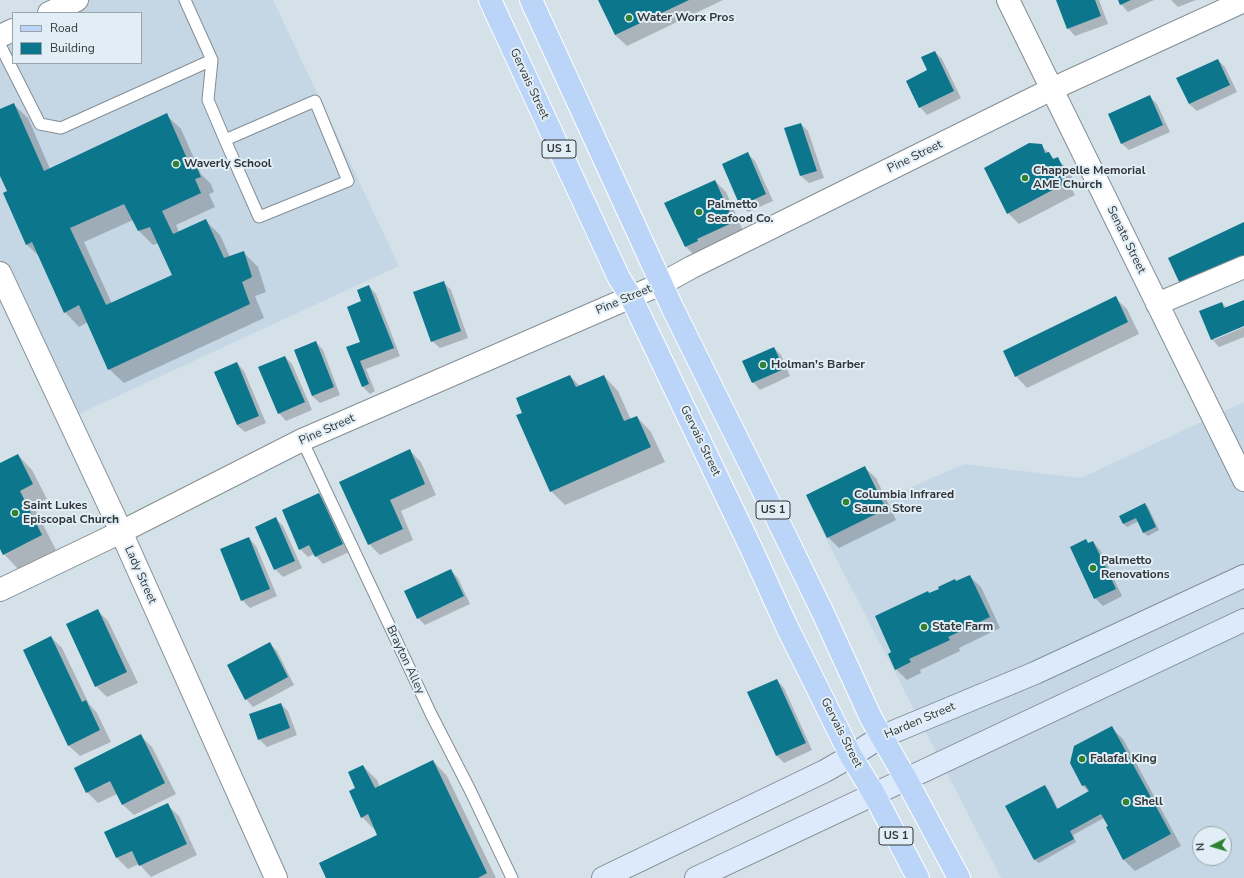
<!DOCTYPE html>
<html>
<head>
<meta charset="utf-8">
<style>
	body { margin:0 }
	#map { position:relative; width:1244px; height:878px; overflow:hidden; background:#d5e1e9; font-family:"Nunito Sans",sans-serif }
	canvas { display:block }
	.legend { position:absolute; left:12px; top:12px; width:130px; height:52px; box-sizing:border-box; background:#e2eef6; border:1px solid #9ca5ab; margin:0; padding:5px 7px; list-style:none; font-size:12px; color:#32373a }
	.legend li { display:flex; align-items:center; gap:8px; height:20px }
	.legend b { width:20px; border:1px solid #9ca5ab }
	.north { position:absolute; left:1192px; top:826px; width:40px; height:40px; box-sizing:border-box; background:#e2eef6; border:1px solid #9ca5ab; border-radius:50%; rotate:265deg; font-size:11px; font-weight:700; line-height:16px; text-align:center; color:#32373a }
	.north::after { content:''; display:block; margin:auto; width:14px; height:18px; background:#2d8331; clip-path:polygon(50% 0,100% 100%,50% 72%,0 100%) }
</style>
</head>
<body>
<div id="map">
<canvas width="1244" height="878"></canvas>
<ul class="legend">
<li><b style="height:5px;background:#bbd5f9"></b>Road</li>
<li><b style="height:11px;background:#0c768d"></b>Building</li>
</ul>
<div class="north">N</div>
</div>
<script>
const ctx = document.querySelector('canvas').getContext('2d');
ctx.lineJoin = 'round';
function fillPath(path, color) { ctx.fillStyle = color; ctx.fill(path, 'evenodd'); }
const toPath = rows => new Path2D(rows.map(r => 'M' + r).join(''));
function trace(path, color, width, dash) { ctx.strokeStyle = color; ctx.lineWidth = width; ctx.lineCap = dash ? 'butt' : 'round'; ctx.setLineDash(dash || []); ctx.stroke(path); }
function label(font, color, halo, rows, align = 'center') {
  ctx.font = font + ' "Nunito Sans",sans-serif'; ctx.lineWidth = 4; ctx.setLineDash([]); ctx.textBaseline = 'middle'; ctx.strokeStyle = halo; ctx.fillStyle = color; for (const [text, x, y, turn = 0] of rows) {
    ctx.save(); ctx.translate(x, y); ctx.rotate((+turn || 0) * Math.PI / 180); ctx.textAlign = isNaN(turn) ? turn : align; if (halo) ctx.strokeText(text, 0, 0); ctx.fillText(text, 0, 0); ctx.restore();
  }
}
fillPath(toPath([
	[77,0,273,0,399,266,68,419,0,273,0,36,13,30,13,63,141,63,141,13,49,13],
	[1244,402,1244,878,1001,878,820,527,964,464,1081,478],
	[1200,834,1224,834,1224,858,1200,858]
]), '#c5d7e4');
fillPath(toPath([
	[599,0,723,0,627,46,615,35],
	[1057,0,1099,0,1108,24,1075,36,1068,28],
	[1119,0,1154,0,1128,12,1121,4],
	[1171,0,1196,0,1178,7],
	[935,52,942,59,961,98,927,115,920,107],
	[1218,60,1225,67,1237,92,1197,111,1189,104],
	[1149,96,1157,104,1170,132,1129,150,1121,143],
	[13,104,28,118,50,169,166,115,181,129,201,174,211,184,214,192,209,194,215,207,176,225,179,232,206,221,220,235,230,257,243,252,258,267,266,292,255,296,264,318,124,383,109,369,88,322,79,327,65,312,40,257,26,244,8,191,0,173,0,110],
	[133,220,139,231,153,245,159,243,174,275,112,304,84,242],
	[801,124,808,131,824,178,809,183,801,176,786,129],
	[1041,145,1055,160,1057,159,1069,170,1074,181,1069,184,1075,195,1019,224,1008,213],
	[748,154,755,161,773,201,748,212,741,205],
	[715,181,726,192,744,233,697,258,686,247],
	[443,282,451,290,468,338,440,348,432,341],
	[369,286,376,294,400,356,366,369,375,391,370,394,362,386,348,348,362,342,363,302],
	[1115,298,1127,309,1139,334,1027,388,1016,376,1004,352],
	[1244,301,1244,325,1214,338,1214,340,1244,327,1244,337,1219,347,1212,339,1222,303,1227,308],
	[316,342,323,350,340,395,320,403,312,396],
	[774,348,781,355,790,376,760,390,753,382],
	[285,357,292,364,312,410,286,421,279,413],
	[237,363,244,371,266,423,245,432,237,425],
	[570,376,581,387,604,376,618,391,631,420,637,417,651,432,665,462,565,505,551,491],
	[410,451,421,462,436,495,401,511,413,540,380,555,369,544],
	[18,455,32,470,47,499,33,505,56,550,18,569,4,554,0,547,0,464],
	[864,467,876,478,896,520,839,548,828,537],
	[319,494,326,502,349,552,323,564,314,554,308,557,300,549,283,510],
	[1145,504,1148,507,1159,530,1148,536,1144,533,1139,521,1127,527,1124,524,1120,516],
	[276,519,283,526,302,568,283,577,275,569],
	[249,538,256,546,277,596,250,608,242,600],
	[1086,540,1089,544,1093,542,1100,550,1122,596,1103,606,1095,598],
	[450,570,458,578,470,604,425,625,418,618],
	[969,576,981,587,1000,628,959,648,960,651,920,670,921,673,907,680,896,669,893,653,929,594,941,589,955,580,957,582],
	[97,610,108,621,138,683,107,697,96,686],
	[51,637,62,648,89,704,97,713,111,742,80,756,68,745],
	[270,644,277,651,294,685,253,707,246,699],
	[777,680,784,688,812,750,784,763,777,756],
	[281,704,288,711,297,735,267,747,259,739],
	[1112,728,1123,739,1181,846,1135,871,1124,860,1107,828,1109,827,1104,818,1073,835,1076,842,1039,863,1035,860,1007,807,1044,786,1048,789,1058,809,1089,792,1083,786,1071,762],
	[141,736,152,747,176,794,134,815,122,804,117,794,98,803,87,792],
	[433,761,447,776,496,878,327,878,379,835,377,832,362,817,356,789,363,766,377,780,380,787],
	[167,805,179,816,197,855,151,877,139,864,128,869,117,858,106,833]
]), '#0003');
fillPath(toPath([
	[598,0,689,0,615,35],
	[1056,0,1095,0,1101,16,1067,29],
	[1118,0,1131,0,1120,5],
	[935,51,954,91,919,108,906,81,927,70,921,57],
	[1218,59,1230,85,1189,104,1176,78],
	[1150,95,1163,125,1121,144,1108,114],
	[14,103,44,171,167,113,192,170,197,168,201,177,195,179,201,193,162,211,173,234,206,219,224,258,244,251,252,277,242,282,250,304,108,370,79,305,64,313,32,242,26,245,3,193,7,191,0,176,0,109],
	[124,204,138,231,150,227,172,275,106,305,70,228],
	[801,123,817,171,800,176,784,128],
	[1029,143,1042,144,1045,153,1049,152,1053,159,1058,157,1064,170,1059,173,1064,184,1007,214,984,168],
	[748,152,766,194,740,206,722,164],
	[715,180,734,222,697,239,698,241,685,247,664,203],
	[1244,222,1244,257,1181,286,1168,258],
	[444,281,461,331,431,342,413,292],
	[369,285,394,348,360,361,369,384,362,387,346,347,360,342,347,307,361,301,357,290],
	[1116,296,1128,322,1015,377,1003,351],
	[1244,300,1244,326,1211,340,1199,311,1222,302,1224,308],
	[316,341,334,387,312,396,294,350],
	[774,347,784,369,752,383,742,361],
	[285,356,305,402,278,414,258,367],
	[237,362,259,416,237,425,214,372],
	[570,375,576,387,604,375,624,421,637,416,651,447,550,492,516,415,522,413,516,398],
	[410,449,425,484,390,500,403,529,368,545,339,482],
	[18,454,33,484,20,491,42,535,3,555,0,549,0,463],
	[865,466,886,509,827,538,806,495],
	[319,493,343,544,315,557,309,545,299,550,282,510],
	[1145,503,1156,527,1143,533,1136,518,1123,524,1119,516],
	[276,517,295,561,274,570,255,527],
	[249,537,270,589,241,601,220,549],
	[1086,539,1088,543,1093,541,1116,589,1094,599,1070,547],
	[451,569,464,596,417,619,404,591],
	[970,575,990,617,948,637,950,640,909,659,911,662,895,670,888,654,891,652,875,616,928,591,929,593,939,589,938,587,955,579,956,581],
	[98,609,127,672,95,687,66,624],
	[51,636,82,702,86,700,100,730,68,746,23,650],
	[270,642,288,677,245,700,227,665],
	[777,679,806,743,776,756,747,692],
	[281,703,290,728,258,740,249,714],
	[1112,726,1171,834,1123,860,1106,827,1108,826,1101,814,1070,831,1074,839,1034,860,1005,806,1045,785,1057,809,1089,791,1085,785,1082,786,1070,763,1074,746],
	[141,734,165,783,122,805,110,781,86,793,74,768],
	[433,760,487,873,478,878,326,878,319,863,377,835,368,814,361,818,349,791,355,788,348,772,363,765,375,788],
	[168,803,187,844,139,866,132,851,116,858,104,832]
]), '#0c768d');
const lane = toPath([
	[185,0,212,60,208,100,225,140,259,217,348,181,315,101,225,140],
	[0,45,40,124,61,128,212,60],
	[302,440,431,714,470,790,512,878]
]);
const street = toPath([
	[1008,0,1244,480],
	[49,13,77,0],
	[0,36,13,30],
	[0,273,114,516,276,878],
	[1157,304,1244,267],
	[0,590,121,532,302,440,661,284,692,267,1052,89,1244,1]
]);
const secondary = toPath([
	[603,878,825,771,851,756,881,737,1035,673,1244,576],
	[696,878,1244,620]
]);
const primary = toPath([
	[490,0,619,278,631,297,751,548,787,627,851,756,874,794,918,878],
	[531,0,673,309,783,531,823,613,871,718,906,779,959,878]
]);
trace(lane, '#838e95', 13);
trace(street, '#838e95', 24);
trace(secondary, '#838e95', 24);
trace(primary, '#fff', 24);
trace(lane, '#fff', 11);
trace(street, '#fff', 22);
trace(secondary, '#ddeafc', 22);
trace(primary, '#bbd5f9', 22);
for (const [x, y, r, color] of [
	[629,18,4,"#2d8331"],
	[176,164,4,"#2d8331"],
	[1025,178,4,"#2d8331"],
	[699,212,4,"#2d8331"],
	[763,365,4,"#2d8331"],
	[846,502,4,"#2d8331"],
	[15,513,4,"#2d8331"],
	[1093,568,4,"#2d8331"],
	[924,627,4,"#2d8331"],
	[1082,759,4,"#2d8331"],
	[1126,802,4,"#2d8331"]
]) { const dot = new Path2D(); dot.arc(x, y, r, 0, 2 * Math.PI); ctx.fillStyle = color; ctx.fill(dot); trace(dot, '#e2eef6', 1.5); }
for (const [x, y, w] of [
	[559,149,34],
	[773,510,34],
	[896,836,34]
]) { const box = new Path2D(); box.roundRect(x - w / 2, y - 9, w, 18, 3); ctx.fillStyle = '#e2eef6'; ctx.fill(box); trace(box, '#32373a', 1); }
label('bold 11px', '#32373a', null, [
	["US 1",559,149],
	["US 1",773,510],
	["US 1",896,836]
]);
label('bold 12px', '#32373a', '#e2eef6', [
	["Water Worx Pros",637,18],
	["Waverly School",184,164],
	["Chappelle Memorial",1033,171],
	["AME Church",1033,185],
	["Palmetto",707,205],
	["Seafood Co.",707,219],
	["Holman's Barber",771,365],
	["Columbia Infrared",854,495],
	["Sauna Store",854,509],
	["Saint Lukes",23,506],
	["Episcopal Church",23,520],
	["Palmetto",1101,561],
	["Renovations",1101,575],
	["State Farm",932,627],
	["Falafal King",1090,759],
	["Shell",1134,802]
], 'left');
label('12px', '#32373a', '#e2eef6', [
	["Gervais Street",529,84,65],
	["Pine Street",915,157,-26],
	["Senate Street",1126,240,64],
	["Pine Street",624,300,-23],
	["Pine Street",327,430,-24],
	["Gervais Street",700,441,64],
	["Lady Street",140,575,66],
	["Brayton Alley",405,660,65],
	["Harden Street",920,721,-23],
	["Gervais Street",841,733,63]
]);
</script>
</body>
</html>
